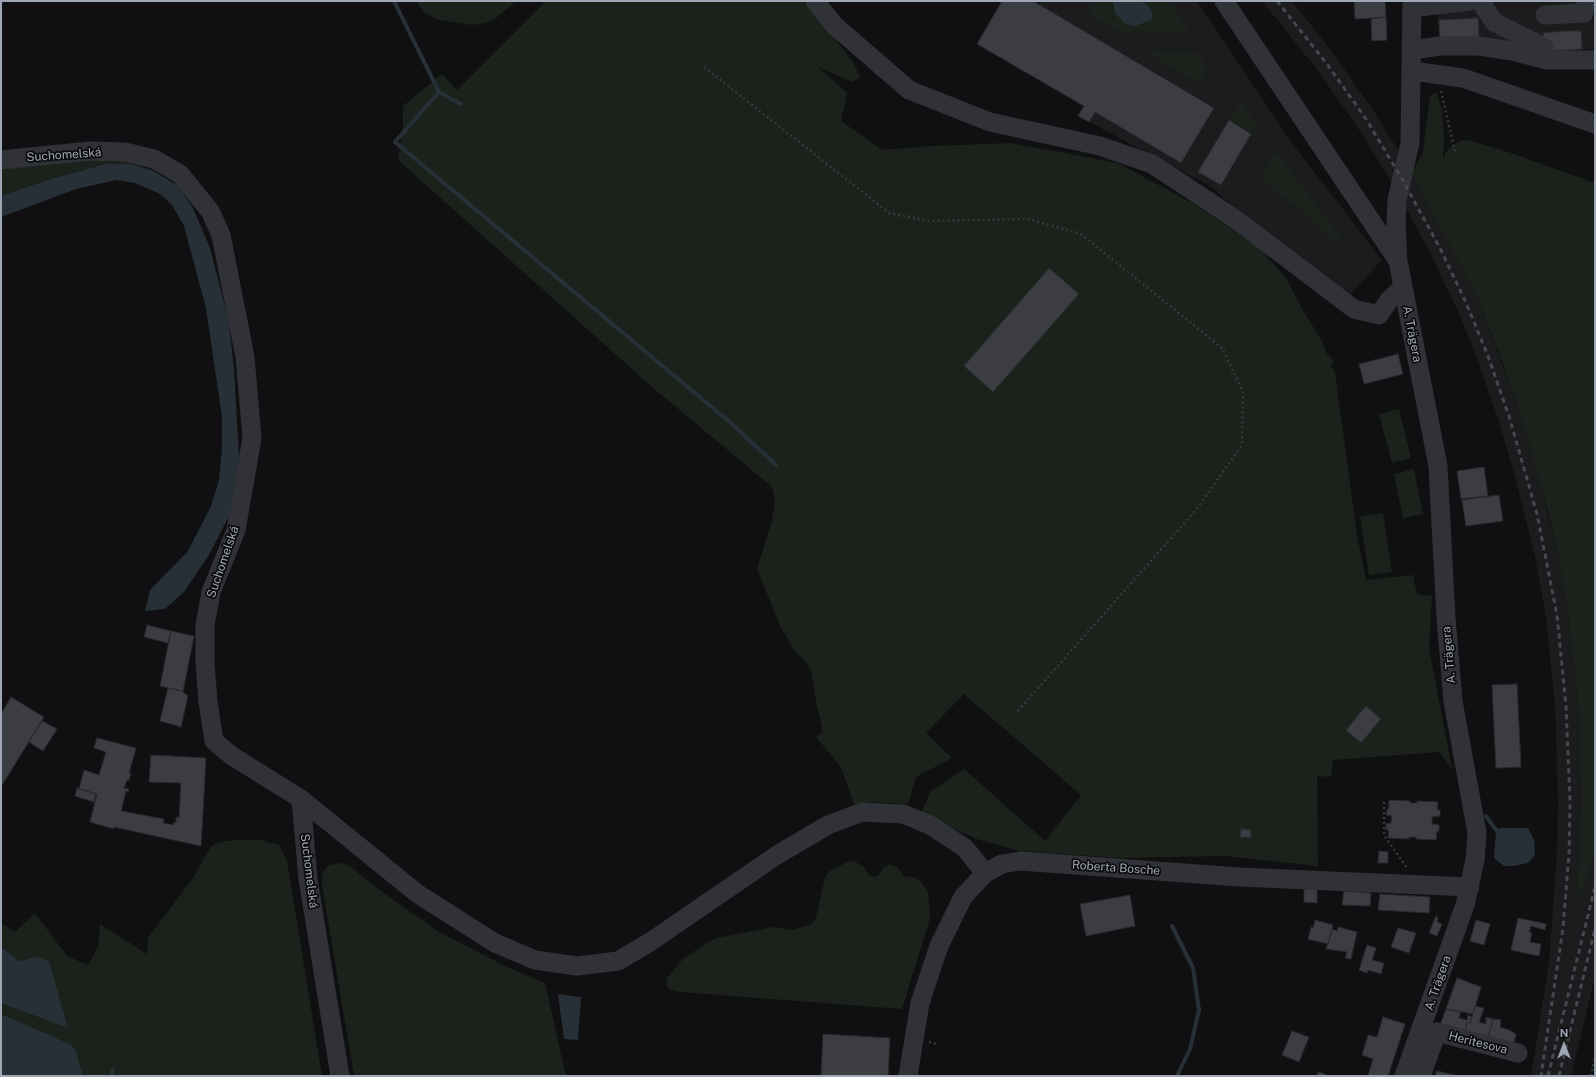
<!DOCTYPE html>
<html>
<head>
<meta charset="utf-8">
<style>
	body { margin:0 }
	#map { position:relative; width:1596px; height:1077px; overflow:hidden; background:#101012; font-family:"Public Sans",sans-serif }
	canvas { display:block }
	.frame { position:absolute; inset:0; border:2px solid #a0a7b4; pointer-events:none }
	.north { position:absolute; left:1544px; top:1025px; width:40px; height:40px; -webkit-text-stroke:3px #0b0b0d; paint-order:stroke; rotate:0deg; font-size:11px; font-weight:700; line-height:16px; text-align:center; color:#a0a7b4 }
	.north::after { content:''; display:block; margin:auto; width:14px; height:18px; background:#a0a7b4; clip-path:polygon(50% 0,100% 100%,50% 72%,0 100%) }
</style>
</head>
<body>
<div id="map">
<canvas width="1596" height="1077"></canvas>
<div class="frame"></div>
<div class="north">N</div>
</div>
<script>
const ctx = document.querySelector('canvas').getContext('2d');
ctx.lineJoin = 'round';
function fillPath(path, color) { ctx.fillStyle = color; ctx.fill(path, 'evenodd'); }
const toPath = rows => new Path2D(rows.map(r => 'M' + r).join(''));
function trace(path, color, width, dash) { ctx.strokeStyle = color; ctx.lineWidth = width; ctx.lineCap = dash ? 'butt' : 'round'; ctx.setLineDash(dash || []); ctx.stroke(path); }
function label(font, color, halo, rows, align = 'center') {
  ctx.font = font + ' "Public Sans",sans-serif'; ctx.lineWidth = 3.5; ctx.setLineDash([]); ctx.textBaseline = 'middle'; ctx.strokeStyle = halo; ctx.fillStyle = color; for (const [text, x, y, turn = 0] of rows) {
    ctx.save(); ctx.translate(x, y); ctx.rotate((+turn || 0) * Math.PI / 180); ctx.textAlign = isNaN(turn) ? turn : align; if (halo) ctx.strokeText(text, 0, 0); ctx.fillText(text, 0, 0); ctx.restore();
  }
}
fillPath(toPath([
	[1002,1,1039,5,1041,1,1197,1,1289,139,1382,260,1348,297,1278,245,1210,186,1078,116,1084,106,977,44],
	[1262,1,1292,1,1336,57,1375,113,1412,173,1478,300,1520,412,1538,474,1558,557,1568,614,1578,705,1581,801,1577,893,1584,892,1595,848,1595,977,1571,1076,1531,1076,1549,962,1557,853,1558,801,1555,706,1546,617,1536,561,1516,480,1498,419,1478,361,1457,309,1426,245,1393,184,1356,125,1318,71],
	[1437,1,1592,1,1589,20,1595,20,1595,49,1544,52,1439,40]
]), '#1c1c1f');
fillPath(toPath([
	[416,1,516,1,495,19,486,23,472,25,439,20,424,12],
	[546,1,806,1,853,62,860,77,853,82,818,67,847,93,841,121,882,150,931,146,1011,143,1118,163,1192,203,1257,245,1286,278,1302,309,1322,341,1327,354,1334,361,1331,365,1335,373,1357,535,1366,580,1413,575,1417,594,1432,596,1429,648,1452,769,1439,752,1333,760,1331,777,1317,776,1318,866,1225,856,1121,858,1019,851,977,839,921,814,930,792,964,769,1045,841,1081,795,964,694,926,733,952,758,916,777,908,804,870,802,854,805,841,767,816,737,823,732,816,702,812,674,806,661,797,654,781,628,757,569,772,521,775,500,772,487,652,387,398,160,403,126,403,106,442,74,457,90],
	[1096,1,1113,1,1125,23,1136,26,1143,24,1149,5,1141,1,1168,1,1188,30,1185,33,1120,32,1092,17,1090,13],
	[1152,51,1198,53,1205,64,1206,75,1201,81,1196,82,1151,55,1149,52],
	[1436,92,1442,109,1444,136,1443,160,1446,152,1452,146,1460,141,1468,140,1508,152,1595,183,1595,848,1584,893,1577,893,1581,801,1578,705,1568,614,1558,557,1548,511,1520,412,1499,353,1478,300,1412,173,1423,152,1430,96],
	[1242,102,1256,126,1251,134,1229,120],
	[1278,153,1342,239,1341,244,1338,243,1262,178,1262,174,1274,155],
	[117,157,132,164,104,164,44,181,1,196,1,169],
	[1399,409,1411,458,1392,463,1379,414],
	[1414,469,1423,514,1403,518,1394,474],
	[1383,513,1392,572,1369,575,1360,517],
	[237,840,260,840,279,845,287,861,322,1076,83,1076,76,1051,70,1044,1,1014,1,1003,68,1027,36,957,20,961,1,947,1,923,15,932,35,913,67,956,88,965,98,947,100,924,147,954,148,938,193,878,211,846,219,842],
	[849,861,856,862,864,867,869,875,874,877,878,876,884,867,889,865,897,867,904,876,916,878,921,882,928,891,930,918,902,1009,680,992,671,990,667,987,667,978,682,960,699,948,716,938,773,927,791,930,811,925,816,918,825,877,830,871],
	[342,863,350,866,374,886,439,932,509,968,545,983,566,1076,354,1076,322,885,322,875,324,870,329,865]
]), '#1a221b');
fillPath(toPath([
	[1113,1,1141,1,1148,5,1153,16,1151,20,1136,26,1125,24,1115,13],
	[105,164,132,164,154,171,178,186,193,208,210,248,228,318,234,367,239,458,229,516,209,555,184,592,165,609,145,611,150,590,188,551,211,506,219,480,222,448,222,417,206,308,184,226,172,205,160,194,135,183,116,180,76,189,1,217,1,196,44,181],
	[1501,828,1528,828,1534,840,1535,855,1528,863,1514,866,1504,866,1494,858,1496,830],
	[1,947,20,961,36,957,49,961,68,1028,1,1003],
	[558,994,581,997,578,1040,564,1039],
	[1,1014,70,1044,76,1051,83,1076,1,1075]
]), '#263036');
trace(toPath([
	[394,1,439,92,395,142,732,424,776,465],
	[439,92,461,104],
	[1486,816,1496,830],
	[1172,926,1193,968,1199,1010,1190,1049,1177,1076],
	[111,1076,113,1070]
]), '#263036', 4);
const building = toPath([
	[1002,1,1033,1,1214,108,1181,163,1095,112,1089,122,1078,116,1084,106,977,44,1002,1],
	[1354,1,1385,1,1386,17,1355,19,1354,1],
	[1386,17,1387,40,1372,41,1371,19,1386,17],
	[1478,18,1479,37,1440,39,1439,20,1478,18],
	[1564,31,1581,31,1582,49,1553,51,1545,49,1543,33,1564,31],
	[1229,120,1251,134,1221,185,1198,172,1229,120],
	[1049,268,1079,294,993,392,964,366,1049,268],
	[1398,354,1403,374,1364,384,1359,364,1398,354],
	[1484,467,1488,496,1461,499,1457,471,1484,467],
	[1499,495,1503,521,1466,526,1462,500,1499,495],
	[147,625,171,631,168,643,144,637,147,625],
	[171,631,194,636,183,691,160,686,171,631],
	[1517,684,1521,767,1496,768,1492,685,1517,684],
	[168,688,182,691,188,696,181,727,160,721,168,688],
	[11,697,44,717,1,787,1,714,11,697],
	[1366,706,1381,719,1361,743,1346,730,1366,706],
	[42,721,57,729,43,751,29,742,42,721],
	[97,738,136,748,129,773,131,773,129,780,127,780,124,788,129,789,128,792,126,791,121,811,164,819,163,823,173,825,174,822,176,823,176,817,179,818,181,783,149,782,151,755,206,758,201,846,114,827,114,829,90,822,97,794,79,789,84,770,99,775,106,752,94,748,97,738],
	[77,788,96,794,94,802,75,796,77,788],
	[1389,800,1410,801,1410,803,1417,803,1417,801,1438,802,1437,810,1440,810,1440,816,1432,817,1432,824,1439,825,1439,831,1437,831,1436,840,1416,839,1416,837,1409,837,1409,839,1388,838,1389,830,1386,830,1386,824,1391,823,1392,816,1386,815,1387,809,1389,809,1389,800],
	[1241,829,1251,830,1251,838,1240,837,1241,829],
	[1379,851,1388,852,1388,863,1378,863,1379,851],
	[1304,889,1317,889,1317,903,1304,902,1304,889],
	[1344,891,1371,893,1370,906,1342,905,1344,891],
	[1380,894,1430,897,1429,913,1378,910,1380,894],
	[1130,895,1135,926,1086,936,1080,904,1130,895],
	[1436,916,1438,918,1437,922,1442,924,1437,936,1429,933,1436,916],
	[1518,918,1546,924,1545,930,1531,926,1529,932,1532,933,1530,942,1541,944,1539,956,1511,950,1518,918],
	[1315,920,1333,925,1328,944,1308,939,1311,927,1313,928,1315,920],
	[1476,920,1490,924,1484,945,1470,941,1476,920],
	[1338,927,1357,932,1351,959,1345,958,1347,952,1326,949,1332,929,1337,931,1338,927],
	[1398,928,1416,933,1409,953,1391,947,1398,928],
	[1367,945,1376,948,1372,960,1384,963,1381,974,1368,970,1367,973,1359,970,1367,945],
	[1457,978,1481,987,1473,1014,1446,1009,1457,978],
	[1475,1006,1484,1008,1479,1022,1486,1024,1486,1017,1493,1019,1487,1041,1464,1034,1467,1022,1470,1023,1475,1006],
	[1446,1009,1459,1012,1461,1011,1459,1018,1467,1020,1468,1015,1472,1017,1470,1023,1467,1022,1464,1034,1440,1025,1446,1009],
	[1383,1017,1405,1024,1388,1076,1368,1076,1373,1059,1362,1055,1368,1035,1377,1037,1383,1017],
	[1493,1019,1501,1020,1500,1027,1509,1030,1516,1034,1513,1046,1487,1041,1493,1019],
	[1292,1031,1309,1037,1299,1062,1282,1055,1292,1031],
	[823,1034,890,1038,888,1076,821,1076,823,1034],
	[1437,1071,1459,1076,1435,1076,1437,1071],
	[1319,1072,1329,1076,1317,1076,1319,1072]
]);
fillPath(building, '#3c3d42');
trace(building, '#2a2a2e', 1);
trace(toPath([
	[704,67,889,213,929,221,1028,219,1081,234,1222,348,1243,392,1242,445,1196,510,1017,712],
	[1441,91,1455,151],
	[1384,802,1384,835,1407,868],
	[929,1042,936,1044],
	[1591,1076,1595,1057]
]), '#37393e', 2.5, [2, 3]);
trace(toPath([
	[815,1,834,25,909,90,990,122,1100,146,1152,164,1238,221,1354,309,1379,315,1389,300,1402,288],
	[1224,1,1398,261],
	[1484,1,1484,7,1494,22,1544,47],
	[1412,8,1469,1],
	[1545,15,1584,13,1587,1],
	[1412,50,1440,46,1479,46,1512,51,1547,60,1595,60],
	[1412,71,1463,78,1595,124],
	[1,160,90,151,125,152,154,159,180,174,210,211,221,235,245,357,252,438,236,530,211,592,205,625,205,663,208,702,214,741,232,756,301,799,418,894,495,943,535,960,577,966,618,961,650,942,777,855,828,825,862,812,903,814,930,825,965,848,985,873],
	[301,799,308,879,340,1076],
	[908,1076,920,1003,939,946,963,897,985,873,1002,864,1020,861,1239,877,1470,887],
	[1404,1076,1465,905,1475,860,1477,833,1453,701,1446,618,1438,466,1398,261,1396,225,1397,200,1410,143,1412,1],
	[1421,1076,1437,1032,1518,1053]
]), '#313237', 19);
trace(toPath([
	[1277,1,1327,64,1366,119,1402,179,1440,248,1467,305,1488,356,1509,416,1537,514,1557,615,1566,706,1570,801,1569,854,1563,928,1541,1076],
	[1548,1076,1595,887],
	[1559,1076,1595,929]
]), '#46484e', 3, [5, 4]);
label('12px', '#a0a7b4', '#0b0b0d', [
	["Suchomelská",64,155,-4],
	["A. Trägera",1412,334,79],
	["Suchomelská",223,562,-71],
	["A. Trägera",1449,655,-95],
	["Roberta Bosche",1116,868,4],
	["Suchomelská",309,871,83],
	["A. Trägera",1438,983,-71],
	["Heritesova",1478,1043,14]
]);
</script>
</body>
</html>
